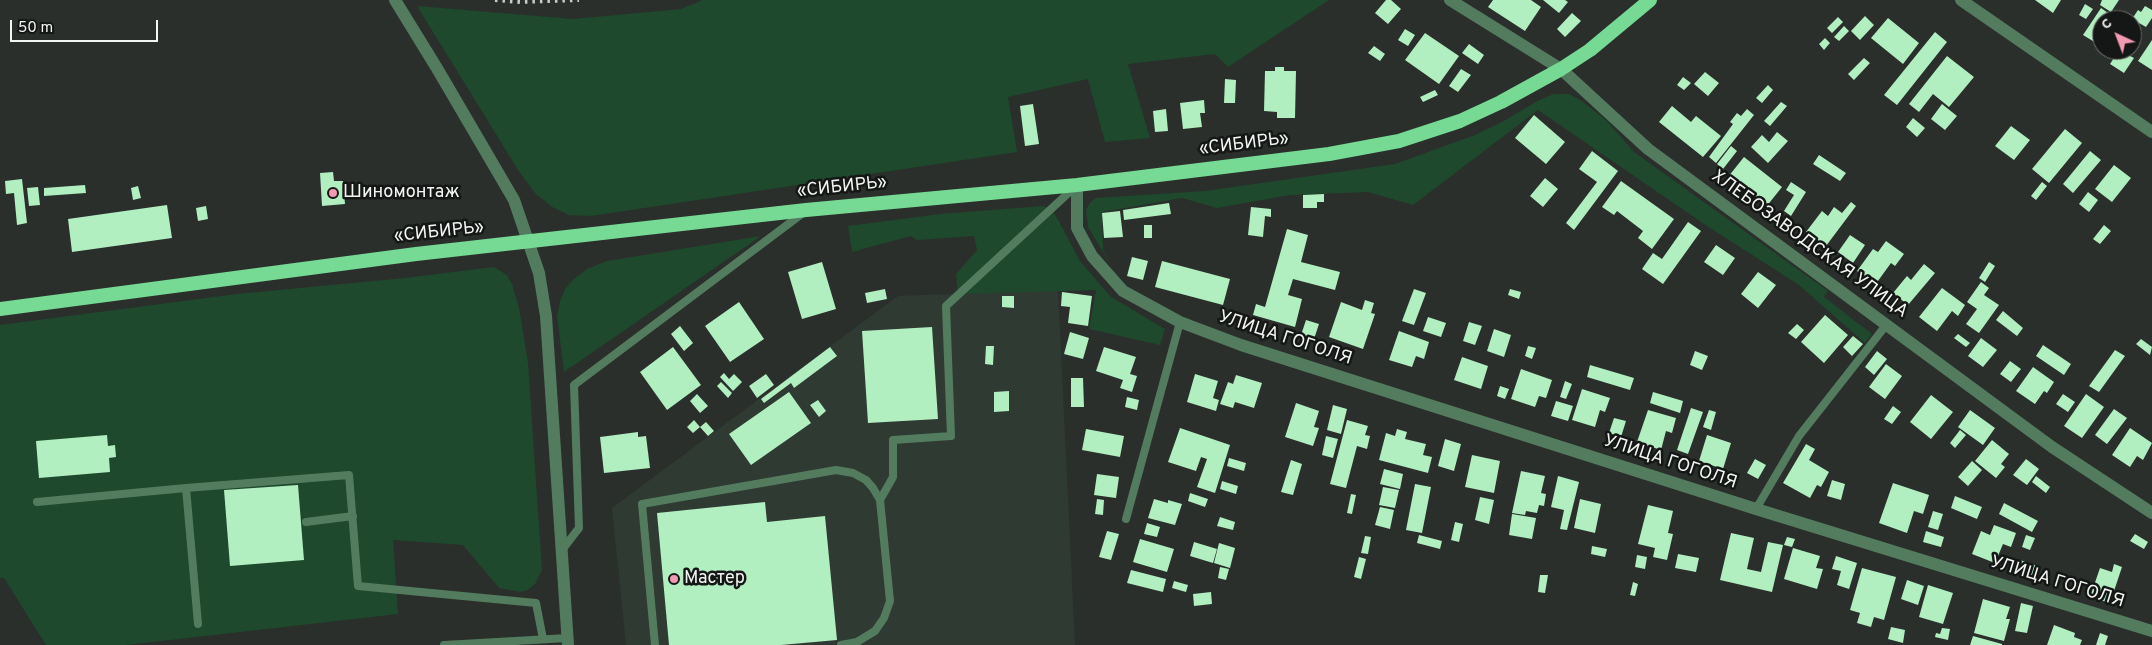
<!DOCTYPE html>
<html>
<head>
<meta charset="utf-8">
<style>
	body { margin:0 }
	#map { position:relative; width:2152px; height:645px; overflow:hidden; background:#2a2f2b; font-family:Overpass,sans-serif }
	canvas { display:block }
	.north { position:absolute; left:2092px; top:10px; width:50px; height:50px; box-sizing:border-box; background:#141715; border:1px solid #6d706d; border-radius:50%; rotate:317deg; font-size:14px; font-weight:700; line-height:20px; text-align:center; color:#f2f5f2 }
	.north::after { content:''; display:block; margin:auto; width:18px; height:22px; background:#f19ab2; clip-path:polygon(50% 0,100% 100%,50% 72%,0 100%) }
	.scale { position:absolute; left:10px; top:20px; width:148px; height:22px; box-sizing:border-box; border:2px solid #f2f5f2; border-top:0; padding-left:6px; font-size:15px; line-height:18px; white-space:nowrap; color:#f2f5f2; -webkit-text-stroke:4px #141715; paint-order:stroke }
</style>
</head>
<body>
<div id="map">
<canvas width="2152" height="645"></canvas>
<div class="north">С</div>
<div class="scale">50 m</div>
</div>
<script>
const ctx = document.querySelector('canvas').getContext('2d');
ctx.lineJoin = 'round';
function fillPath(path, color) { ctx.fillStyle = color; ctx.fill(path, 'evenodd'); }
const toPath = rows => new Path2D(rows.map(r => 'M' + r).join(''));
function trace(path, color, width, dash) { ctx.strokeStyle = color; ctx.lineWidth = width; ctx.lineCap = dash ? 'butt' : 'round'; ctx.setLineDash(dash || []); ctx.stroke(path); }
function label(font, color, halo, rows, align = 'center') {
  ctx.font = font + ' Overpass,sans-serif'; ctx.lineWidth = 5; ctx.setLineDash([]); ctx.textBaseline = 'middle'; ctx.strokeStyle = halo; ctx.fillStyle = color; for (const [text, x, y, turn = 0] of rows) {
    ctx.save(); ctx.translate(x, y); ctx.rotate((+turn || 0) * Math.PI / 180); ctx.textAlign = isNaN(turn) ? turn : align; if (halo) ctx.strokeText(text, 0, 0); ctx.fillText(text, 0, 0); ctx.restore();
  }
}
fillPath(toPath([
	[1058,290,1075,645,626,645,612,508,898,296]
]), '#2f3a32');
fillPath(toPath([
	[703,0,1329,0,1228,67,1215,54,1128,64,1150,138,1105,142,1088,79,1008,97,1017,152,591,216,569,215,552,207,536,194,520,173,417,6,573,19,681,9],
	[1554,94,1569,94,1582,101,1606,120,1634,152,1828,291,1824,297,1872,334,1865,343,1799,285,1707,226,1538,110,1413,205,1368,192,1290,195,1217,208,1182,198,1102,212,1103,250,1111,265,1088,227,1086,210,1090,203,1096,198,1205,191,1395,164,1475,135,1502,122,1539,100],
	[1043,206,1050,209,1056,216,1080,261,1111,297,1165,329,1160,345,1089,329,1096,290,958,294,956,274,977,250,974,236,917,240,911,236,852,252,848,226,940,214],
	[761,236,564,372,557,316,560,301,565,289,574,279,587,269,607,261],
	[494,267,507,275,512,284,519,308,528,363,542,570,535,584,528,590,520,592,499,588,463,545,393,540,398,614,126,645,46,645,4,578,0,578,0,325,237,294,405,278]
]), '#1e492c');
fillPath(toPath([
	[1386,0,1391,0,1401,9,1388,24,1375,13],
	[1493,0,1531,0,1541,7,1525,31,1488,7],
	[1543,0,1565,0,1568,2,1559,13],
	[2035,0,2061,0,2053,13],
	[2102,0,2119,0,2111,12,2100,5],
	[2085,4,2093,9,2086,19,2079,15],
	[2145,6,2152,10,2152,18,2146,27,2132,19,2138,10,2141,12],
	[2101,8,2115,18,2118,11,2126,17,2124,20,2102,20,2101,46,2083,35],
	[1572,13,1581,21,1565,37,1557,29],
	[1865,16,1874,25,1860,40,1851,31],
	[1838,17,1843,22,1832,33,1827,28],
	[1888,18,1919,43,1903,64,1871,38],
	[1844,26,1849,31,1839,41,1834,37],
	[1405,29,1415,35,1408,46,1398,40],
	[1935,32,1947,42,1897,105,1884,95],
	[1425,33,1459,56,1439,84,1405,60],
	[1825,38,1830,43,1824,50,1819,44],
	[2152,40,2152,70,2138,61],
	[1469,44,1484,55,1478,64,1462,53],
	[1374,46,1385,54,1380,61,1368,53],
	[2119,50,2134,58,2124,73,2110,64],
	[1947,56,1974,77,1949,107,1933,94,1919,112,1909,104],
	[1864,58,1870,63,1854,80,1848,74],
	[1275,67,1284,67,1284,71,1296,71,1295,118,1277,118,1277,112,1264,111,1265,71,1275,71],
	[1461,69,1471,75,1458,92,1449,86],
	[1705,72,1719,83,1708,96,1694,84],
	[1683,77,1691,83,1684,90,1677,85],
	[1225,79,1236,80,1235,103,1224,103],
	[1768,85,1773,90,1762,103,1756,98],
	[1435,90,1438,95,1423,102,1420,97],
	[1204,100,1205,113,1200,113,1202,127,1183,129,1180,103],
	[1781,102,1787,106,1770,126,1764,121],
	[1033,104,1039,144,1025,146,1020,106],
	[1942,104,1957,116,1945,130,1931,119],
	[1672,106,1691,122,1696,116,1721,136,1703,157,1659,122],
	[1166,109,1168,131,1155,132,1153,111],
	[1747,109,1754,115,1716,163,1709,157,1733,124,1730,122,1737,113,1741,116],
	[1534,115,1565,142,1546,164,1515,138],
	[1913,118,1925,128,1917,137,1906,127],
	[2011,126,2030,140,2014,160,1995,146],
	[2065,129,2082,143,2049,183,2032,169],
	[1777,132,1788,141,1768,163,1751,147,1762,135,1769,142],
	[1731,146,1737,151,1723,169,1717,164],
	[1592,151,1618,171,1574,230,1566,223,1597,182,1579,169],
	[2090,151,2101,160,2073,193,2063,184],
	[1819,155,1846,173,1840,181,1813,164],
	[1744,157,1782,187,1766,207,1728,177],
	[2114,165,2131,178,2112,202,2095,189],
	[333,172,334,181,343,181,345,204,322,206,320,173],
	[1545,178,1558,189,1543,207,1530,196],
	[22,179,27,223,17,225,14,193,6,194,5,181],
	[1621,181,1674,219,1652,249,1638,238,1643,231,1617,211,1614,215,1602,207],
	[1791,182,1806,192,1791,216,1784,211,1794,195,1786,190],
	[2042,182,2047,186,2036,200,2031,196],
	[85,185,86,193,44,196,44,188],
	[138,186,141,198,133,200,131,188],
	[38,187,40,205,29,206,27,188],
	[2088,192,2098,200,2089,212,2079,204],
	[1324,194,1324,202,1317,202,1317,208,1303,208,1303,195],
	[1851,202,1856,206,1826,246,1806,232,1822,211,1828,216,1834,207,1842,213],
	[1169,203,1171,214,1124,220,1123,210],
	[167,205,172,238,72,252,68,219],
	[206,206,208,219,198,221,196,208],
	[1251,207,1271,209,1271,217,1265,216,1263,237,1248,235],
	[1120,211,1123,237,1104,238,1102,213],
	[1688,222,1701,231,1663,284,1642,269,1653,253,1662,259],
	[1144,225,1152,225,1152,238,1144,238],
	[2104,225,2111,231,2100,244,2093,239],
	[1287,229,1308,235,1301,262,1340,272,1335,290,1293,279,1288,295,1302,299,1295,327,1253,315,1256,304,1265,307],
	[1850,235,1865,245,1853,263,1838,252],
	[1886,241,1904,254,1895,266,1891,263,1875,285,1857,271,1873,249,1878,252],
	[1716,245,1735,258,1723,275,1704,262],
	[1132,257,1148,261,1143,280,1127,276],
	[1162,261,1230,279,1223,305,1155,287],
	[822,262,836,309,802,319,788,272],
	[1989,262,1995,266,1985,282,1979,278],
	[1924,264,1935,273,1908,305,1893,293,1907,276,1911,280],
	[1758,272,1776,285,1758,308,1741,294],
	[1981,282,1989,288,1984,295,1999,305,1979,333,1966,324,1977,309,1967,302],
	[1942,288,1965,305,1958,316,1952,311,1937,331,1919,317],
	[885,289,887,299,867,303,865,293],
	[1414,289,1426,293,1414,325,1402,321],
	[1510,289,1521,292,1519,299,1508,295],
	[1062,292,1092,296,1088,326,1068,323,1070,307,1061,306],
	[1002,296,1014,296,1014,308,1002,307],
	[1365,300,1374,303,1371,313,1375,314,1363,349,1329,337,1341,302,1362,310],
	[739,302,764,339,730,362,705,326],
	[2003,311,2023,328,2017,336,1996,320],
	[1825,315,1848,335,1824,363,1801,342],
	[1428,317,1446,323,1441,337,1423,331],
	[1306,320,1319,324,1313,342,1300,338],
	[1469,322,1482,326,1475,345,1463,341],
	[1797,324,1804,330,1796,339,1788,333],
	[680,326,693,343,684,351,671,334],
	[932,327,938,419,868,423,862,331],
	[1494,329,1511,335,1504,357,1487,351],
	[1399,331,1429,342,1424,359,1416,356,1412,367,1389,360],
	[1070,332,1089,338,1083,359,1064,354],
	[1958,334,1970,343,1966,347,1954,338],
	[1853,336,1863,344,1852,356,1843,347],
	[1981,338,1997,350,1983,367,1968,356],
	[2141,339,2152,347,2150,355,2136,344],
	[2043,345,2071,364,2064,375,2036,356],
	[986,346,994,346,993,365,985,364],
	[1528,346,1536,348,1532,359,1525,356],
	[673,347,701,385,667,410,640,372],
	[830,347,837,356,794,388,791,383,764,403,761,399],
	[1104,347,1136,357,1130,374,1137,376,1132,392,1120,388,1123,380,1096,371],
	[2115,350,2125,356,2099,392,2089,386],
	[1695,351,1708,356,1702,370,1690,365],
	[1877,351,1887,359,1874,375,1865,367],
	[1462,357,1488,366,1481,389,1454,380],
	[2010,361,2021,369,2011,382,2000,374],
	[1886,364,1902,376,1885,399,1869,387],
	[1590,365,1634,378,1630,390,1587,377],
	[2033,367,2054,382,2047,393,2044,391,2035,404,2016,391],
	[1521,369,1552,380,1546,398,1539,396,1535,407,1511,399],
	[724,373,729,379,734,374,742,382,733,391,720,377],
	[766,374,774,385,757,398,749,386],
	[1195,374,1218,381,1213,398,1219,400,1216,411,1187,402],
	[1236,375,1262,383,1254,408,1235,402,1233,408,1220,404,1228,382,1233,384],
	[1071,378,1083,378,1084,407,1071,407],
	[1565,381,1572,384,1566,399,1560,397],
	[721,382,732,393,728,398,717,386],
	[1500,386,1509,389,1505,399,1497,396],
	[1582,389,1610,398,1605,412,1600,410,1595,427,1572,420],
	[1009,391,1009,411,994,412,994,392],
	[789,392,811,423,751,465,729,434],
	[1653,392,1683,401,1680,413,1650,403],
	[697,394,708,406,700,413,690,401],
	[2063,394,2075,402,2068,412,2056,404],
	[2086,394,2104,407,2082,438,2064,426],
	[1931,395,1953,412,1931,439,1910,422],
	[1127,397,1139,400,1137,410,1125,407],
	[818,400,826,411,819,417,810,405],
	[1556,401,1573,406,1568,421,1551,416],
	[1296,403,1319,411,1314,427,1319,428,1313,446,1285,437],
	[1333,405,1347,409,1341,434,1327,430],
	[1893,406,1901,412,1892,424,1884,419],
	[1691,408,1703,412,1688,454,1677,450],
	[2114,409,2127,418,2107,444,2095,435],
	[1648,410,1676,418,1672,433,1666,431,1661,450,1637,442],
	[1709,410,1716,412,1711,430,1703,427],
	[1970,410,1995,428,1983,445,1958,427],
	[1614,418,1626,421,1621,437,1609,433],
	[694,420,700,427,693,433,687,427],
	[1347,420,1368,426,1365,435,1370,436,1367,449,1357,446,1346,488,1330,484],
	[706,422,714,431,708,436,700,427],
	[1180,428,1230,445,1215,493,1197,487,1207,459,1201,457,1196,471,1168,462],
	[2130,428,2152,443,2143,460,2137,456,2130,467,2112,455],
	[1086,429,1124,436,1120,457,1082,450],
	[1397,429,1407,432,1405,439,1426,444,1423,455,1432,457,1428,473,1379,460,1386,433,1395,436],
	[1960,430,1966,435,1955,448,1950,443],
	[638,432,638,437,646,436,650,468,604,473,600,437],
	[107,435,108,446,115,445,116,457,109,458,110,472,39,478,36,441],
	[1707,435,1731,443,1723,469,1699,461],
	[1326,436,1338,439,1333,458,1322,455],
	[1445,439,1461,444,1454,471,1438,466],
	[1992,440,2009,454,2001,464,2005,467,1996,478,1975,461],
	[1806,444,1815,449,1809,460,1829,472,1821,487,1817,485,1810,498,1783,483],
	[1472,455,1500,461,1494,493,1465,487],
	[1229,458,1246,463,1244,471,1227,466],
	[1755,459,1766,465,1758,479,1747,473],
	[2026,459,2039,469,2027,485,2013,475],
	[1291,460,1302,464,1293,495,1281,492],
	[1972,461,1982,470,1968,486,1958,477],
	[1384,469,1403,474,1400,489,1380,484],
	[1521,471,1545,476,1541,493,1546,494,1544,506,1539,505,1537,513,1526,511,1525,515,1512,513],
	[1097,474,1119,477,1116,498,1094,495],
	[1558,476,1579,482,1567,530,1560,529,1564,510,1551,507],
	[2036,476,2050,487,2046,493,2032,482],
	[1832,480,1845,484,1841,500,1827,496],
	[1222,481,1238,486,1236,494,1220,489],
	[1893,483,1929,495,1923,514,1914,511,1907,533,1879,523],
	[1415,484,1431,487,1422,533,1406,530],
	[298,485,304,560,230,566,224,490],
	[1383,487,1399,490,1395,508,1379,505],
	[1190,493,1208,499,1205,507,1188,501],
	[1351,494,1356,495,1352,514,1347,513],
	[1955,496,1982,507,1977,519,1951,508],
	[1480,497,1494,500,1489,524,1475,520],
	[1097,499,1104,500,1103,515,1095,514],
	[1154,499,1168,503,1168,500,1182,504,1175,525,1148,518],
	[1580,499,1601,504,1595,533,1574,528],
	[765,502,767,522,825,516,837,640,781,645,669,645,657,513],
	[2004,503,2038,521,2032,532,1999,514],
	[1648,505,1673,511,1668,533,1673,534,1667,560,1653,557,1655,548,1638,544],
	[1380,507,1394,510,1390,529,1375,525],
	[1933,511,1943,514,1938,530,1928,527],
	[1512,514,1536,518,1532,539,1509,535],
	[1220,517,1235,522,1233,530,1217,526],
	[1455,522,1463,524,1459,542,1451,540],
	[1147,523,1160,527,1157,537,1144,534],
	[1994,525,2016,533,2011,547,2003,544,1995,563,1972,554,1981,531,1990,535],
	[1107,531,1119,534,1111,560,1099,557],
	[1926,531,1944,537,1941,547,1923,542],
	[1731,533,1754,538,1747,569,1761,572,1768,542,1783,545,1772,592,1720,580],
	[2135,534,2148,542,2144,549,2130,541],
	[1419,535,1442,541,1440,549,1417,543],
	[2026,535,2035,538,2030,550,2022,547],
	[1365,536,1371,537,1368,554,1361,553],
	[1787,537,1795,539,1792,547,1784,545],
	[1140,539,1174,549,1167,572,1133,562],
	[1194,542,1217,549,1213,563,1190,556],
	[1219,543,1235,548,1230,568,1214,563],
	[1592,546,1607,549,1605,557,1591,554],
	[1793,548,1820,556,1816,568,1823,569,1817,589,1784,579],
	[1678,554,1699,558,1696,572,1675,568],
	[1637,555,1647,557,1645,569,1635,567],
	[1836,556,1857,563,1849,589,1837,585,1841,571,1832,569],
	[1359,557,1366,559,1361,579,1354,577],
	[2020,560,2040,567,2036,578,2016,571],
	[2114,564,2122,567,2110,603,2090,597,2100,568,2112,572],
	[1220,567,1229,569,1226,580,1218,578],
	[1862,568,1896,577,1884,620,1874,617,1871,627,1857,623,1860,613,1850,610],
	[1131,570,1166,579,1163,592,1127,583],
	[1540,575,1548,575,1545,593,1538,592],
	[1907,580,1924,586,1918,605,1901,599],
	[1174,581,1188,585,1186,592,1172,588],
	[1633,582,1638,584,1635,596,1630,595],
	[1928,585,1953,593,1943,624,1919,617],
	[1211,592,1212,604,1194,606,1193,594],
	[1983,599,2010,607,2006,619,2010,619,2004,641,1974,633],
	[2021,603,2033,606,2027,633,2015,631],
	[2054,625,2075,633,2074,637,2082,640,2080,645,2047,645],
	[1891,627,1905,630,1903,643,1888,639],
	[1942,628,1950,629,1948,640,1935,637,1936,633,1940,634],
	[2100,633,2108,636,2105,645,2096,645],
	[1973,636,2002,644,2002,645,1970,645]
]), '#b1eec0');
trace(toPath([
	[880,500,893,477,893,440,951,436,946,306,1076,186],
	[37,502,186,488],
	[1756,509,1799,436,1887,324],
	[1126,519,1180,322],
	[306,522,353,516],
	[562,550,579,528,574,385,803,213],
	[198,624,186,488,349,475,358,586,536,603,543,639],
	[444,645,568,638],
	[655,645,642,504,836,470,853,473,866,480,873,488,880,500,890,601,884,618,875,631,857,642,841,645]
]), '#537c5e', 8);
trace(toPath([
	[1450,0,1561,69,1648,149,2052,447,2152,513],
	[1961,0,2152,132],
	[1077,185,1077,228,1092,256,1123,291,1180,322,1241,345,1756,509,2152,631]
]), '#537c5e', 12);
trace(toPath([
	[395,0,438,70,514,200,539,273,546,316,568,645]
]), '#537c5e', 12);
trace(toPath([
	[0,309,416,254,806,210,1077,185,1329,154,1399,141,1460,121,1501,102,1561,69,1590,50,1650,0]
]), '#76da95', 14);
trace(toPath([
	[495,0,520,2,579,0]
]), '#c9cdc9', 4, [2.5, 5]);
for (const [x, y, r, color] of [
	[333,193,5,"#f19ab2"],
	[674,579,5,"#f19ab2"]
]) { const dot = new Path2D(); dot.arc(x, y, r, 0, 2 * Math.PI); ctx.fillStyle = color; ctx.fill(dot); trace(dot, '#141715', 2); }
label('18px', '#f2f5f2', '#141715', [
	["«СИБИРЬ»",1244,145,-7],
	["«СИБИРЬ»",842,188,-6],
	["«СИБИРЬ»",439,233,-6],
	["ХЛЕБОЗАВОДСКАЯ УЛИЦА",1809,245,36],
	["УЛИЦА ГОГОЛЯ",1285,339,18],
	["УЛИЦА ГОГОЛЯ",1670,463,18],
	["УЛИЦА ГОГОЛЯ",2057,583,17]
]);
label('18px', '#f2f5f2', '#141715', [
	["Шиномонтаж",343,193],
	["Мастер",684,579]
], 'left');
</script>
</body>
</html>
